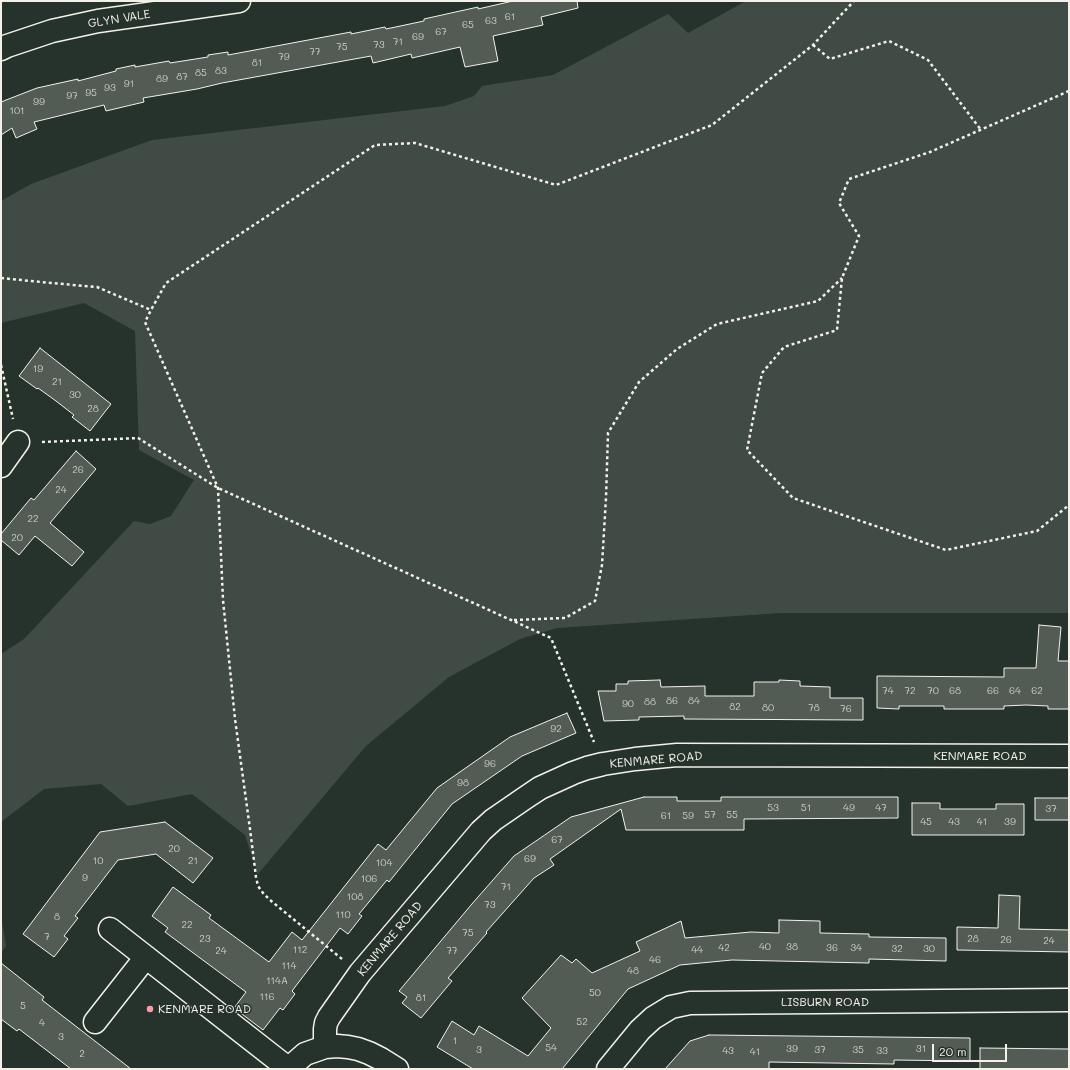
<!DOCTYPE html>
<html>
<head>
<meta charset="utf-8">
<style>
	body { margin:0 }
	#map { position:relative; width:1070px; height:1070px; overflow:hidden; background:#26332d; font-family:Mali,sans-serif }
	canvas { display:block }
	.frame { position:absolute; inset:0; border:2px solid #f4f1e8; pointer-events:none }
	.scale { position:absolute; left:932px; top:1044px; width:75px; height:18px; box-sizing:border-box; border:2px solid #f4f1e8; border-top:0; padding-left:5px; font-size:12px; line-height:14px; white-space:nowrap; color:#f4f1e8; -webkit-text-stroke:3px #26332d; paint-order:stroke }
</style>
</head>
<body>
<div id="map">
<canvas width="1070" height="1070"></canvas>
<div class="frame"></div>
<div class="scale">20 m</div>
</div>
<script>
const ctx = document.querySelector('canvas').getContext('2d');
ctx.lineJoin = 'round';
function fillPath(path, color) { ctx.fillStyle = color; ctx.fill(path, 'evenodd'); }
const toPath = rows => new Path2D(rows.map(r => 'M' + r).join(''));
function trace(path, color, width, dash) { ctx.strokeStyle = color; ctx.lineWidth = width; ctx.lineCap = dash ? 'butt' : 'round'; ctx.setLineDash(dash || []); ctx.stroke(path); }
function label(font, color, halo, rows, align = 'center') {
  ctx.font = font + ' Mali,sans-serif'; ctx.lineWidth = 3; ctx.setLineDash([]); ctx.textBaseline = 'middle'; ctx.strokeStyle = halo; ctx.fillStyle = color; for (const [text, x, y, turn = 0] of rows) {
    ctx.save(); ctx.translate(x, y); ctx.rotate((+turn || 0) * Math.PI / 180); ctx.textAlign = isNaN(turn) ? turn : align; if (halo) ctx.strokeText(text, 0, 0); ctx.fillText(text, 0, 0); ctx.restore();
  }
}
fillPath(toPath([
	[746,1,1069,1,1069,613,781,613,557,628,520,639,449,677,366,746,258,874,245,835,192,794,128,806,101,784,44,789,1,822,1,654,24,639,134,521,150,524,171,516,194,480,139,450,135,331,84,303,1,323,1,201,31,184,152,140,445,106,474,96,482,86,553,75,668,14,688,33],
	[1,915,6,946,1,953]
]), '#414b45');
const building = toPath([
	[513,1,577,1,578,8,541,17,543,25,493,36,498,61,465,67,460,47,412,58,411,54,373,63,371,56,222,83,197,89,143,98,144,102,106,111,104,105,34,122,37,129,16,138,12,128,1,135,1,102,37,88,78,79,78,81,116,71,116,69,135,65,135,67,169,61,170,63,208,57,208,55,228,52,228,55,351,32,351,34,385,27,386,29,424,21,424,19,478,7,478,9,513,1],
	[40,348,111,404,90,431,72,417,74,415,56,401,38,388,37,389,19,376,40,348],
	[76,451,96,469,50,523,84,552,72,566,35,536,19,555,1,540,1,534,31,498,34,500,76,451],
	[1039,625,1061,627,1058,661,1069,661,1069,709,1048,709,1048,706,1026,705,1004,706,1004,709,944,709,944,706,899,706,899,709,877,708,877,676,1004,677,1004,668,1036,668,1039,625],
	[660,680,661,687,705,686,705,696,754,696,754,682,779,682,779,680,800,681,800,686,830,687,830,698,863,698,863,720,684,719,684,716,639,717,639,720,604,721,598,691,616,691,616,684,628,684,628,681,660,680],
	[567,713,576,733,522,756,452,804,389,882,387,880,359,914,362,916,348,934,340,928,292,991,295,994,283,1010,280,1008,263,1030,234,1008,246,992,165,932,168,928,152,916,173,887,211,915,209,918,269,962,292,932,302,940,378,844,386,850,437,788,510,737,567,713],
	[644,797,677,797,677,801,721,801,721,797,898,797,898,818,744,819,744,830,626,830,621,809,550,859,554,865,534,878,486,932,487,933,448,978,452,981,421,1018,402,1003,407,997,399,991,471,905,514,856,571,817,644,797],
	[1035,798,1069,798,1069,820,1035,820,1035,798],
	[912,803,940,803,940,809,996,809,996,804,1024,804,1024,835,912,835,912,803],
	[165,822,213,858,193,883,156,854,118,860,75,916,78,918,64,936,68,939,54,957,23,934,100,832,165,822],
	[999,895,1020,896,1019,929,1069,930,1069,952,957,950,957,927,998,928,999,895],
	[779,920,820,921,820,933,869,934,869,937,946,938,946,961,869,959,869,963,732,960,680,965,628,989,562,1069,473,1069,437,1047,452,1021,474,1035,479,1026,528,1056,551,1028,522,998,561,955,572,963,576,959,592,973,640,951,636,942,681,921,685,938,751,932,779,933,779,920],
	[1,963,44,997,42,1000,131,1069,71,1069,19,1029,17,1031,1,1019,1,963],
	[709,1035,970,1038,970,1061,894,1060,894,1064,769,1062,769,1069,665,1069,690,1041,709,1035],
	[980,1048,1069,1049,1069,1069,980,1069,980,1048]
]);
fillPath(building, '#525c55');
trace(building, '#f4f1e8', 1);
const minor = toPath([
	[1,49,7,46,52,31,98,21,239,1],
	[1,466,18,442],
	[110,929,289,1069],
	[95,1022,146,957],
	[325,1047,325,1029,326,1023,329,1017,360,973,481,831,493,820,525,798,540,788,573,773,587,768,603,764,635,759,677,755,1069,756],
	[288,1069,305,1054,325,1047,337,1046,348,1047,358,1049,369,1053,381,1059,397,1069],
	[608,1069,640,1030,653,1018,671,1007,690,1003,1069,1000]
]);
trace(minor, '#f4f1e8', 25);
trace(toPath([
	[813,45,830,59,889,41,928,60,981,130],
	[1069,91,930,152,849,179,839,203,859,236,842,278,837,330,784,347,762,373,747,450,793,498,946,550,1037,531,1069,505],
	[1,278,51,283,97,287,151,310],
	[1,365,13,419],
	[42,442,138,438,218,488,551,638,594,742],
	[514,620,565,618,595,601,602,565,606,498,608,433,639,382,677,349,717,324,818,301,842,278],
	[342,959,270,900,263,893,258,886,256,877,250,829,235,719,223,600,218,488,145,322,151,310,166,283,375,145,415,143,556,185,712,125,813,45,854,1]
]), '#f4f1e8', 2.5, [3, 3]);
trace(minor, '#26332d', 22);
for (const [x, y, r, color] of [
	[150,1009,4,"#ff9aa2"]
]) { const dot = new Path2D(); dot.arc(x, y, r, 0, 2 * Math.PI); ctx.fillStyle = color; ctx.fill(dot); trace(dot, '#26332d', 1.5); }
label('10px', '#ccccc3', null, [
	["61",510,17],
	["63",491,21],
	["65",468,25],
	["67",441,32],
	["69",418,37],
	["71",398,42],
	["73",379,45],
	["75",342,47],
	["77",315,52],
	["79",284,57],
	["81",257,63],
	["83",221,71],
	["85",201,73],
	["87",182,77],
	["89",162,79],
	["91",129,84],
	["93",110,88],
	["95",91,93],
	["97",72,96],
	["99",39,102],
	["101",17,111],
	["19",38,369],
	["21",57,382],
	["30",75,395],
	["28",93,409],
	["26",78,470],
	["24",61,490],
	["22",33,519],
	["20",17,538],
	["74",888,691],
	["72",910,691],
	["70",933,691],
	["68",955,691],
	["66",993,691],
	["64",1015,691],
	["62",1037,691],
	["86",672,701],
	["84",694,701],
	["88",650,702],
	["90",628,704],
	["82",735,707],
	["80",768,708],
	["78",814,708],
	["76",846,709],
	["92",556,729],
	["96",490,764],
	["98",463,783],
	["53",773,808],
	["51",806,808],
	["49",849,808],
	["47",881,808],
	["37",1051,809],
	["57",710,815],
	["55",732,815],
	["61",666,816],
	["59",688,816],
	["45",926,822],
	["43",954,822],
	["41",982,822],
	["39",1010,822],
	["67",557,840],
	["20",174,849],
	["69",530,859],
	["10",98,861],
	["21",193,861],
	["104",384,863],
	["9",85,878],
	["106",369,879],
	["71",506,887],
	["108",355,897],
	["73",490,905],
	["110",343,915],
	["8",57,917],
	["22",187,925],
	["75",468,933],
	["7",47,937],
	["23",205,939],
	["28",973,939],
	["26",1006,940],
	["24",1049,941],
	["40",765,947],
	["38",792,947],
	["42",724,948],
	["36",832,948],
	["34",856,948],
	["32",897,949],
	["30",929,949],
	["112",300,950],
	["44",697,950],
	["24",221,951],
	["77",452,951],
	["46",655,960],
	["114",289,966],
	["48",633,971],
	["114A",277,981],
	["50",595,993],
	["116",267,997],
	["81",421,998],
	["5",23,1006],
	["52",582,1022],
	["4",42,1023],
	["3",61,1037],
	["1",455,1041],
	["54",551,1048],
	["39",792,1049],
	["31",921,1049],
	["3",479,1050],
	["37",820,1050],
	["35",858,1050],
	["43",728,1051],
	["33",882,1051],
	["41",755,1052],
	["2",82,1054]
]);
label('12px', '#f4f1e8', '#26332d', [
	["GLYN VALE",119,19,-9],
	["KENMARE ROAD",980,756],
	["KENMARE ROAD",656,760,-5],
	["KENMARE ROAD",390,939,-50],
	["LISBURN ROAD",825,1002]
]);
label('12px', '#f4f1e8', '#26332d', [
	["KENMARE ROAD",158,1009]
], 'left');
</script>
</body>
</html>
